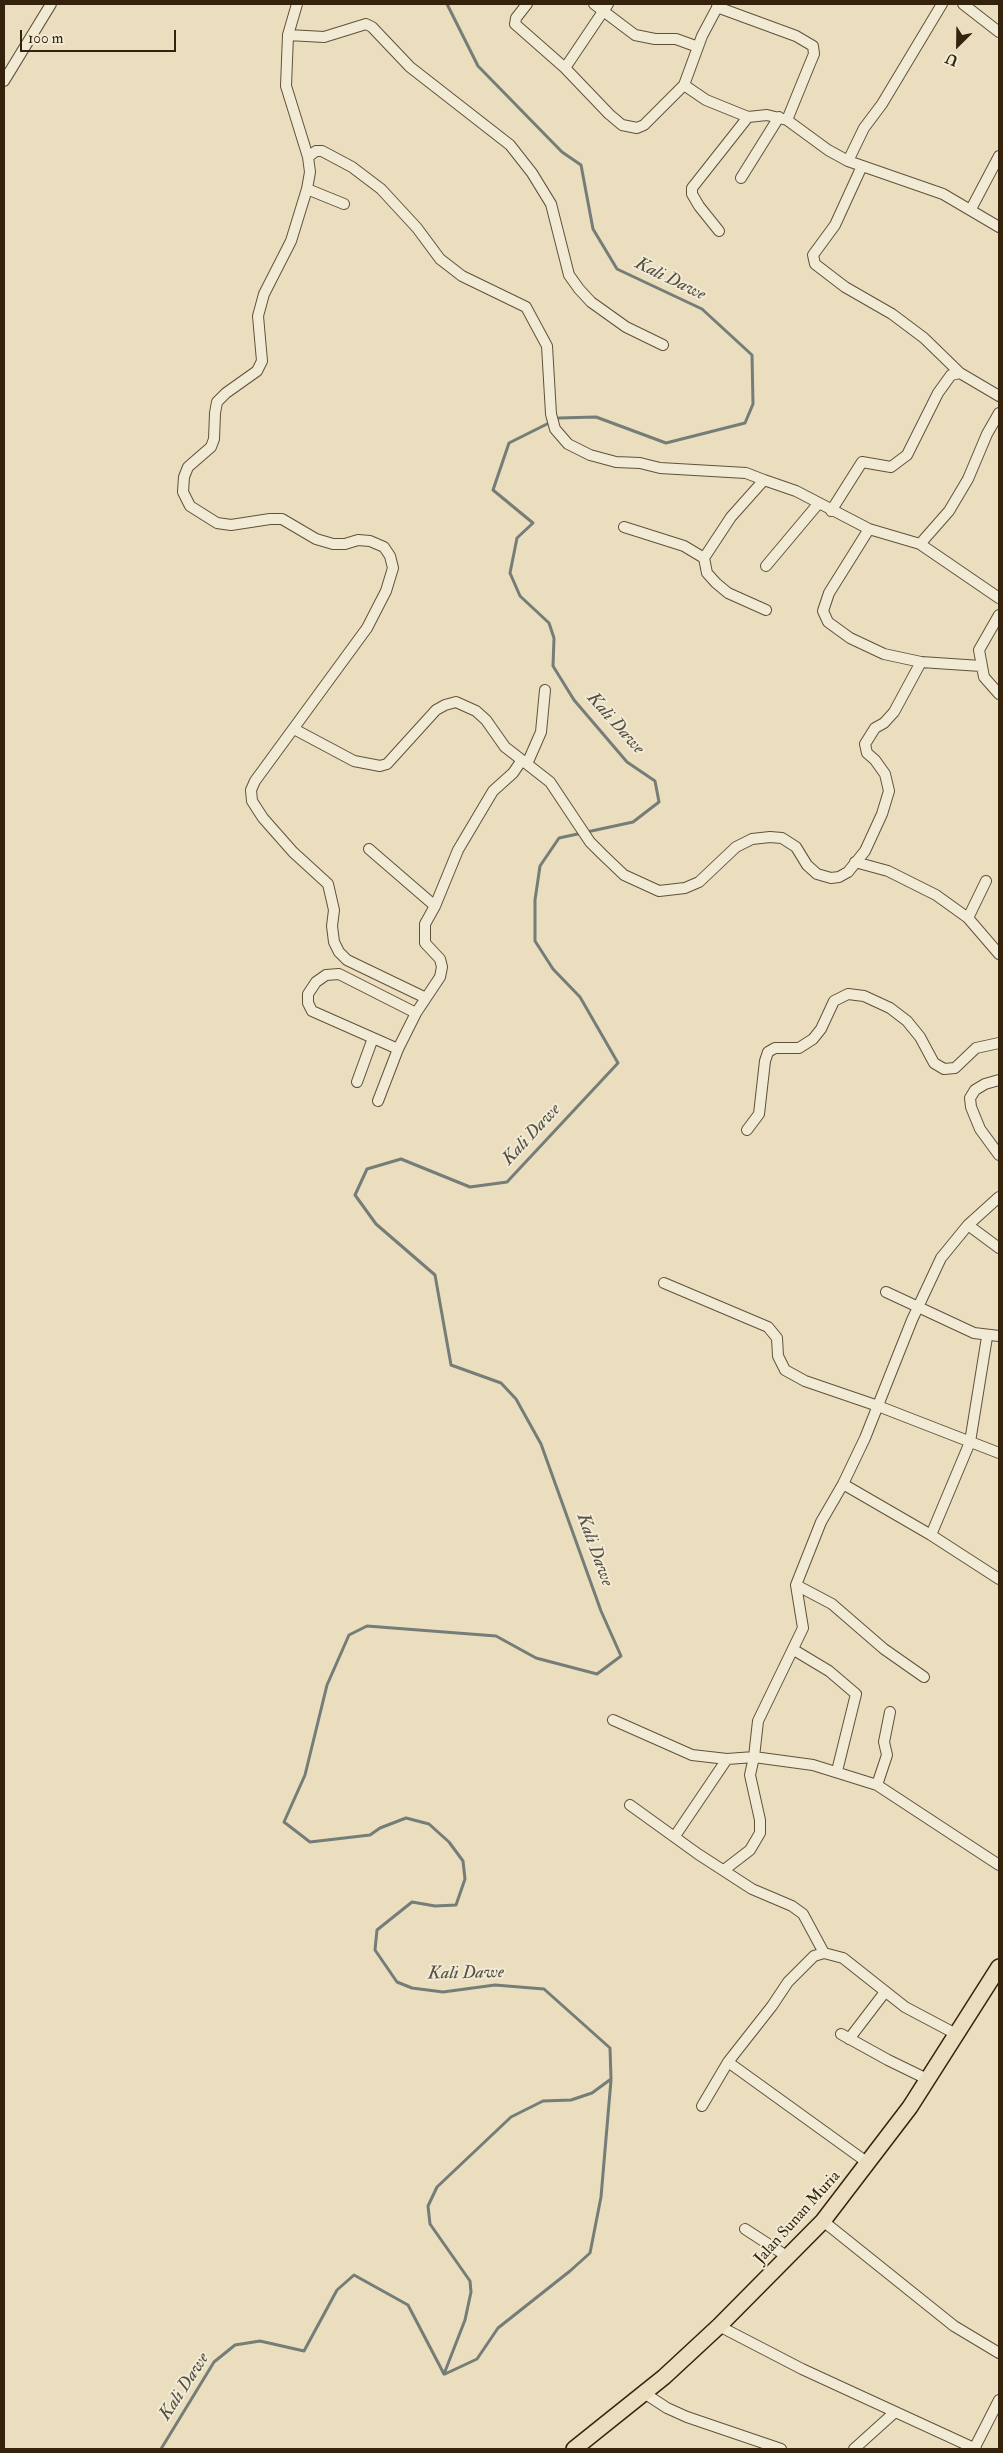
<!DOCTYPE html>
<html>
<head>
<meta charset="utf-8">
<style>
	body { margin:0 }
	#map { position:relative; width:1003px; height:2453px; overflow:hidden; background:#eadebf; font-family:"IM FELL Double Pica",serif }
	canvas { display:block }
	.frame { position:absolute; inset:0; border:5px solid #35220d; pointer-events:none }
	.north { position:absolute; left:933px; top:20px; width:50px; height:50px; -webkit-text-stroke:4px #f1ead5; paint-order:stroke; rotate:203deg; font-size:14px; font-weight:700; line-height:20px; text-align:center; color:#35220d }
	.north::after { content:''; display:block; margin:auto; width:18px; height:22px; background:#35220d; clip-path:polygon(50% 0,100% 100%,50% 72%,0 100%) }
	.scale { position:absolute; left:20px; top:30px; width:156px; height:22px; box-sizing:border-box; border:2px solid #35220d; border-top:0; padding-left:6px; font-size:15px; line-height:18px; white-space:nowrap; color:#35220d; -webkit-text-stroke:4px #f1ead5; paint-order:stroke }
</style>
</head>
<body>
<div id="map">
<canvas width="1003" height="2453"></canvas>
<div class="frame"></div>
<div class="north">U</div>
<div class="scale">100 m</div>
</div>
<script>
const ctx = document.querySelector('canvas').getContext('2d');
ctx.lineJoin = 'round';
const toPath = rows => new Path2D(rows.map(r => 'M' + r).join(''));
function trace(path, color, width, dash) { ctx.strokeStyle = color; ctx.lineWidth = width; ctx.lineCap = dash ? 'butt' : 'round'; ctx.setLineDash(dash || []); ctx.stroke(path); }
function label(font, color, halo, rows, align = 'center') {
  ctx.font = font + ' "IM FELL Double Pica",serif'; ctx.lineWidth = 4; ctx.setLineDash([]); ctx.textBaseline = 'middle'; ctx.strokeStyle = halo; ctx.fillStyle = color; for (const [text, x, y, turn = 0] of rows) {
    ctx.save(); ctx.translate(x, y); ctx.rotate((+turn || 0) * Math.PI / 180); ctx.textAlign = isNaN(turn) ? turn : align; if (halo) ctx.strokeText(text, 0, 0); ctx.fillText(text, 0, 0); ctx.restore();
  }
}
trace(toPath([
	[444,2374,465,2320,471,2292,470,2281,430,2224,428,2206,437,2187,511,2117,543,2101,571,2100,592,2093,611,2079,610,2048,544,1989,495,1985,443,1992,412,1988,397,1982,375,1950,377,1930,412,1902,435,1906,456,1905,465,1879,463,1861,449,1842,429,1824,406,1818,380,1828,370,1835,310,1842,284,1822,305,1775,327,1685,349,1635,367,1626,496,1636,536,1658,597,1674,621,1656,601,1611,541,1444,516,1399,501,1383,451,1365,435,1275,376,1224,355,1195,367,1169,401,1159,470,1187,507,1182,618,1063,580,997,553,969,535,941,535,900,540,866,559,838,633,822,659,802,655,781,627,762,574,700,553,666,554,638,549,623,520,596,510,573,517,538,533,523,493,490,509,443,559,418,596,417,666,443,745,423,753,404,752,355,702,309,617,269,593,229,581,165,562,152,478,66,447,4],
	[445,2374,477,2359,498,2328,570,2271,590,2253,601,2197,611,2080],
	[161,2449,214,2362,235,2345,260,2341,304,2351,337,2290,354,2275,408,2305,444,2374]
]), '#747d77', 3);
const street = toPath([
	[297,4,288,35,286,86,308,157,310,172,307,189,291,241,264,294,258,316,262,361,257,371,226,393,217,402,215,413,214,439,211,447,188,467,184,477,183,492,190,506,217,523,231,525,270,519,282,519,316,539,333,544,345,544,358,540,370,541,384,547,390,556,393,568,386,591,367,628,255,781,251,790,252,801,263,818,293,852,328,884,334,910,332,926,334,942,339,952,347,960,426,998],
	[527,4,516,18,515,24,565,68,609,114,622,125,637,128,644,125,684,85,702,36,719,4],
	[594,4,635,35,655,39,676,39,698,47],
	[963,4,999,32],
	[717,7,796,36,813,46,814,54,809,66,787,120],
	[288,35,324,37,366,24,372,27,410,67,510,145,532,173,551,204,569,275,579,289,591,302,626,327,663,345],
	[565,68,608,4],
	[4,81,51,4],
	[684,85,706,100,748,117,767,115,787,120,828,150,848,161,943,194,999,227],
	[308,157,316,151,322,151,352,167,381,189,417,228,440,259,462,276,526,307,547,346,551,414,555,429,568,444,590,455,616,462,640,463,660,468,746,473,764,480,796,491,869,529,920,544,999,598],
	[848,161,864,128,882,104,942,4],
	[862,166,835,225,813,255,815,264,845,287,892,314,924,338,960,373],
	[741,178,779,117],
	[307,189,344,204],
	[971,209,999,156],
	[719,231,699,206,692,194,692,188,748,117],
	[831,511,862,462,891,467,907,455,938,393,951,375,960,373,999,396],
	[624,527,684,546,704,558,707,573,716,583,728,593,766,610],
	[869,529,829,593,823,611,828,622,850,638,884,654,921,662,981,666],
	[920,544,949,511,968,479,987,434,999,413],
	[704,558,731,517,764,480],
	[766,566,818,504],
	[999,615,979,650,984,677,999,694],
	[294,729,354,761,380,766,387,764,436,710,445,705,456,702,476,711,486,720,505,747,527,764,541,732,545,690],
	[527,764,550,782,590,842,602,854,624,875,659,891,685,888,699,882,736,847,752,839,770,837,782,838,796,847,807,865,817,874,831,878,839,877,848,872,865,851,882,814,889,791,885,774,875,760,867,753,865,744,875,728,884,723,894,712,921,662],
	[369,849,435,906],
	[855,862,888,871,936,895,968,918,999,954],
	[968,918,986,881],
	[398,1049,312,1011,308,1003,308,994,316,982,326,975,339,974,416,1013],
	[999,1080,985,1084,975,1090,970,1098,971,1107,980,1129,999,1155],
	[357,1082,373,1038],
	[378,1101,398,1049,416,1013,440,977,442,967,440,959,425,943,425,924,435,906,458,850,493,791,513,773,522,760],
	[747,1130,759,1114,765,1061,768,1052,775,1048,799,1048,813,1039,821,1029,834,1001,848,994,864,996,890,1008,907,1021,920,1037,934,1063,944,1069,955,1068,976,1048,999,1043],
	[999,1197,968,1225,941,1258,912,1320,865,1438,843,1484,821,1522,796,1585,803,1628,758,1721,754,1757,813,1765,877,1785,999,1865],
	[968,1225,999,1248],
	[664,1283,768,1327,777,1338,778,1356,785,1370,805,1381,878,1406,999,1453],
	[886,1292,974,1333,999,1336],
	[843,1484,931,1535,999,1579],
	[931,1535,970,1442,987,1337],
	[796,1585,832,1604,884,1649,924,1677],
	[794,1650,829,1671,856,1694,837,1771],
	[613,1720,692,1755,727,1759,754,1757,750,1775,760,1820,760,1833,750,1850,724,1870],
	[877,1785,887,1755,884,1742,890,1712],
	[630,1805,698,1854,752,1889,792,1906,803,1914,824,1953],
	[675,1836,727,1759],
	[841,2034,888,2060,927,2079],
	[849,2039,885,1992],
	[728,2062,868,2163],
	[702,2106,728,2062,772,2006,788,1982,814,1956,824,1953,843,1958,905,2007,956,2034],
	[823,2221,954,2326,999,2353],
	[745,2229,788,2257],
	[719,2326,802,2369,976,2449],
	[644,2393,667,2408,687,2417,781,2449],
	[854,2449,895,2412],
	[974,2449,999,2400]
]);
const primary = toPath([
	[574,2449,664,2377,719,2326,823,2221,910,2107,999,1967]
]);
trace(street, '#62513a', 12);
trace(primary, '#35220d', 18);
trace(street, '#f1ead5', 10);
trace(primary, '#eadebf', 15);
label('16px', '#35220d', '#f1ead5', [
	["Jalan Sunan Muria",798,2218,-48]
]);
label('italic 18px', '#544f42', '#f1ead5', [
	["Kali Dawe",670,280,26],
	["Kali Dawe",615,724,48],
	["Kali Dawe",532,1135,-47],
	["Kali Dawe",594,1550,70],
	["Kali Dawe",466,1974,-1],
	["Kali Dawe",185,2387,-57]
]);
</script>
</body>
</html>
